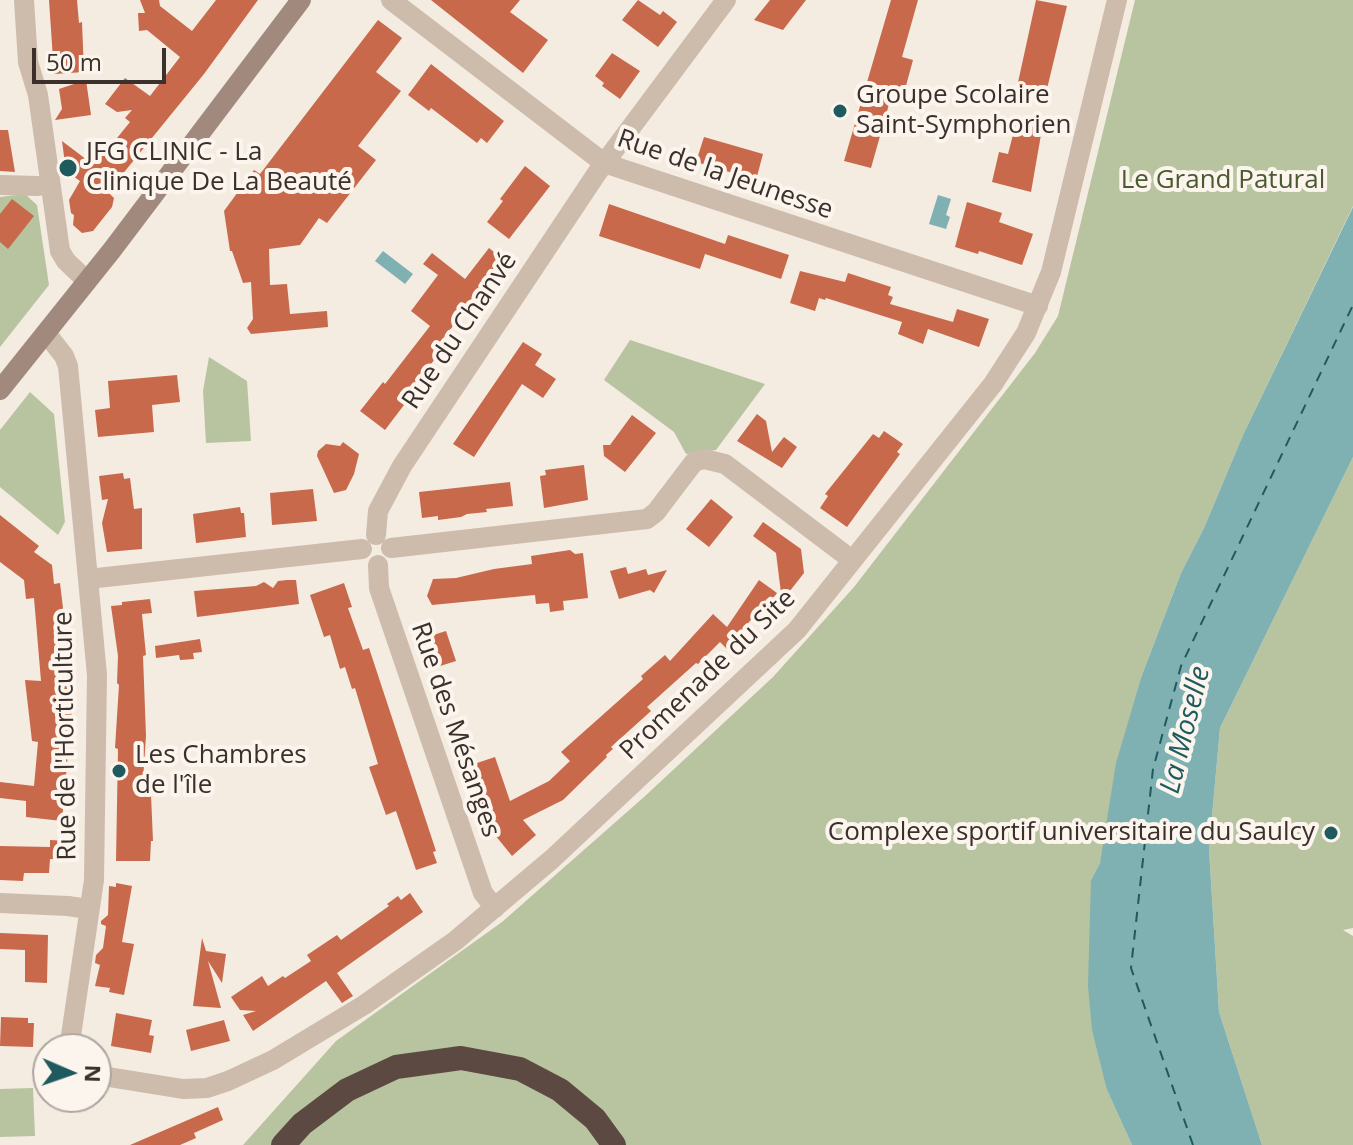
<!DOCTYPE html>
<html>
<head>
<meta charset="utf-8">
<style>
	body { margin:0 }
	#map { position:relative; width:1353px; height:1145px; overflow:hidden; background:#f4ebe1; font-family:"Open Sans",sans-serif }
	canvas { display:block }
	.north { position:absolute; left:32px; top:1033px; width:80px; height:80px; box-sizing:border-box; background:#fbf5ee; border:2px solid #aea6a0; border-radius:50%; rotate:92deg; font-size:22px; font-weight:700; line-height:32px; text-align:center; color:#3b302b }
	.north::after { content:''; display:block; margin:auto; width:28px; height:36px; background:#1f5a5e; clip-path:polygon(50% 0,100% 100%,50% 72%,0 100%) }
	.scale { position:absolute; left:32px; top:48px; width:134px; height:36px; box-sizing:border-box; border:4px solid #3b302b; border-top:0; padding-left:10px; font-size:24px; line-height:28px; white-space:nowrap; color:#3b302b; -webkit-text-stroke:6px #fbf5ee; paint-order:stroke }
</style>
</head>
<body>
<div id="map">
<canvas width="1353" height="1145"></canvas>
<div class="north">N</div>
<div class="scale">50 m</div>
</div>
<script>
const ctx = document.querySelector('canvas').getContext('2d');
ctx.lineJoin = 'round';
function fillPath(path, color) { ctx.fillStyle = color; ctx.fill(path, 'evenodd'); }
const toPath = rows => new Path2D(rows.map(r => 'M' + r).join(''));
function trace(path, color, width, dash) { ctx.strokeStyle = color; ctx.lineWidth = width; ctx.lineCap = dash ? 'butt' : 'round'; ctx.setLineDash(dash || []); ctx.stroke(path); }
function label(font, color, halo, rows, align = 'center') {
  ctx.font = font + ' "Open Sans",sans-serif'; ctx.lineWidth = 8; ctx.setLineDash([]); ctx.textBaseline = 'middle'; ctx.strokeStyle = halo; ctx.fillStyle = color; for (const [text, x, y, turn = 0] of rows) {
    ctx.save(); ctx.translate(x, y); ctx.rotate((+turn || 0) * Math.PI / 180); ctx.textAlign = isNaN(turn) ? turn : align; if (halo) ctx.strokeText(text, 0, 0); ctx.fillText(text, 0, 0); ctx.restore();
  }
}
fillPath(toPath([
	[1135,0,1353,0,1353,206,1243,435,1204,528,1181,573,1142,675,1100,863,1091,880,1107,1090,1132,1145,243,1145,336,1041,502,922,644,797,773,677,854,587,1035,353,1058,316],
	[25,194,37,205,49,285,0,347,0,197],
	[630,340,765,384,716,450,686,454,674,432,604,380],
	[209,357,247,381,251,441,206,443,203,391],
	[30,392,54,414,65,522,58,535,0,487,0,430],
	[1353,457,1353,928,1343,930,1353,936,1353,1145,1262,1145,1219,1012,1209,849,1220,728],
	[33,1088,35,1136,0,1137,0,1089]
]), '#b8c4a0');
fillPath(toPath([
	[938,195,951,199,946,215,950,217,946,229,929,224],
	[1353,207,1353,457,1220,728,1209,849,1219,1012,1262,1145,1132,1145,1107,1090,1092,1030,1088,986,1091,880,1100,863,1116,763,1142,675,1181,573,1204,528,1243,435],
	[383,251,413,274,405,284,375,261]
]), '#7fb0b2');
trace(toPath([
	[1193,1145,1131,968,1153,769,1181,666,1353,305]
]), '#1f5a5e', 2, [10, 8]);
fillPath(toPath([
	[49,0,77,0,79,23,82,22,84,72,54,74],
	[140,0,159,0,160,6,192,31,216,0,258,0,204,74,108,192,114,198,112,207,93,231,82,233,73,225,74,215,71,213,69,200,80,181,66,171,62,141,91,163,109,140,113,143,130,122,125,118,132,110,117,112,105,104,125,78,150,96,180,57,147,30,139,31,138,13,145,13],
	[431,0,520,0,510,12,548,40,523,73],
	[638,0,660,15,663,11,677,22,658,47,622,20],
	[770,0,806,0,783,30,754,20],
	[891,0,918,0,902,57,913,60,904,93,893,90,871,168,844,161],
	[1036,0,1067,6,1046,93,1017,87],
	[378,20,402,38,376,72,401,91,358,146,376,160,327,223,319,218,300,245,269,249,270,285,287,284,290,314,327,311,328,327,251,334,247,328,253,319,251,282,243,283,232,251,230,251,224,211,254,170,260,174],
	[612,53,640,71,620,99,602,86,604,83,595,76],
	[431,64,504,121,487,143,481,138,477,143,431,108,429,111,408,95],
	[86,80,91,115,55,120,62,109,59,89],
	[1016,123,1042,129,1031,192,992,182,999,152,1008,154],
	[0,130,8,130,15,172,0,171],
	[704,137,763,154,756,180,696,162],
	[525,166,550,186,509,239,487,222,503,201,500,199],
	[12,199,34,216,8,249,0,242,0,214],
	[967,202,1002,213,999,222,1033,234,1022,265,979,251,978,254,955,247],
	[609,204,725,244,728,235,789,255,781,279,705,254,700,269,599,236],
	[489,248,504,260,493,274,496,276,475,304,472,302,433,351,438,355,404,399,407,401,385,430,360,411,383,382,385,384,430,326,411,311,438,275,423,264,432,253,465,279],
	[800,271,845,282,848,273,891,287,888,295,893,297,890,304,953,322,957,309,989,319,979,347,928,329,923,344,898,334,902,322,826,298,825,300,819,298,815,311,790,303],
	[523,342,542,354,535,365,556,379,543,398,522,384,474,457,453,444],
	[177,375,180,402,152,405,154,432,98,437,95,410,110,408,108,381],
	[757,414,766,421,772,452,784,437,797,447,782,468,737,441],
	[632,415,656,433,625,472,604,456,603,445,610,445],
	[884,431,903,444,897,452,900,454,847,527,820,508,828,496,825,494,873,434,879,438],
	[343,442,359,454,354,474,346,490,334,493,317,456,318,451,326,444,340,446],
	[584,465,588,500,544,508,540,476,546,475,545,470],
	[123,473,124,479,130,478,134,509,142,508,142,549,107,552,102,523,108,499,102,500,99,476],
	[510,482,513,506,486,509,487,512,467,514,461,517,438,520,438,516,422,518,419,492],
	[313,489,317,521,272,525,270,493],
	[711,499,733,517,709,547,686,529],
	[240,507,241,513,244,513,246,537,196,543,193,514],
	[0,515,39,546,34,552,52,565,54,584,60,583,71,675,70,696,73,697,62,821,26,817,26,801,0,798,0,782,34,786,38,742,32,741,25,680,41,681,34,598,26,599,24,580,0,562],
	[763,522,801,549,804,573,782,601,776,553,753,536],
	[570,550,575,554,583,553,588,598,563,601,564,610,550,612,549,603,536,604,535,595,432,605,427,596,433,579,456,578,494,569,532,564,531,556],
	[626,567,628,574,646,569,648,575,667,570,654,593,650,590,619,599,610,571],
	[287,580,296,580,299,604,197,617,194,591,256,586,264,582,273,588,278,581],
	[759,580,777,593,758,619,754,616,727,649,720,642,698,664,696,663,647,707,651,711,611,747,613,749,606,755,607,757,563,800,523,820,536,835,512,856,482,819,465,767,495,757,510,801,549,781,570,761,561,752,643,679,641,676,665,655,670,661,713,614,727,627],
	[344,583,352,607,348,608,363,650,369,648,436,851,433,852,437,863,416,870,396,811,386,815,369,767,378,764,355,688,352,689,345,667,340,669,330,635,324,637,310,595],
	[150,599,152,613,142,614,146,655,143,656,146,736,142,795,151,795,153,841,151,841,150,861,116,861,118,749,115,748,119,685,117,683,118,656,111,606,122,605,122,602],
	[446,631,456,661,437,667,427,637],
	[200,639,202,652,193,653,194,659,180,660,179,655,156,658,155,646],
	[50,840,69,841,68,860,50,859,49,873,24,873,23,881,0,880,0,846,50,847],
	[116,883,132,886,122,942,134,944,124,995,109,992,110,988,95,986,100,965,95,963,96,955,103,948,106,926,101,924,101,921,108,915,109,886,116,887],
	[410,893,423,912,337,973,353,996,342,1003,326,981,253,1031,243,1015,256,1011,240,1010,231,997,262,976,268,986,283,976,285,978,311,961,307,955,337,935,341,940,389,906,387,904,398,896,401,900],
	[0,933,48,935,47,983,25,982,25,950,0,949],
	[202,938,206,951,226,954,222,983,208,961,221,1008,193,1006],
	[116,1013,152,1020,149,1035,154,1036,151,1053,111,1046],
	[1,1017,28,1018,28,1023,34,1023,33,1047,0,1046],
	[224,1020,230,1041,191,1051,186,1030],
	[218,1107,223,1120,194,1133,196,1138,180,1145,130,1145]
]), '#c8694b');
trace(toPath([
	[24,0,28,62,38,95,60,251,66,261,87,281],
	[391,0,604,163,1038,306],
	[0,185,38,186,50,184],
	[46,333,64,356,68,366,97,675,94,880,69,1049],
	[376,535,378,511,402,466,597,173,726,0],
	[391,548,647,519,656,512,694,462,704,459,725,464,852,560],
	[378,565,379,588,483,893,495,908],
	[88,579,362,549],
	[0,903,68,906,88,909],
	[96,1075,183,1089,207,1088,228,1081,273,1060,364,1005,455,941,552,859,797,630,993,384,1026,333,1051,272,1117,0]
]), '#cdbbac', 20);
trace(toPath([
	[0,390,112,250,301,0]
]), '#a18a7d', 20);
trace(toPath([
	[283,1145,302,1124,347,1090,396,1067,461,1058,520,1069,560,1090,595,1119,614,1145]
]), '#5c4a42', 24);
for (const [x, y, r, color] of [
	[840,111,8,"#1f5a5e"],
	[68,168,10,"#1f5a5e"],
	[119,771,8,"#1f5a5e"],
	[1331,833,8,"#1f5a5e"]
]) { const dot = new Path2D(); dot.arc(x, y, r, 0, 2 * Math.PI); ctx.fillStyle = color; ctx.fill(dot); trace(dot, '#fbf5ee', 3); }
label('26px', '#3b302b', '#fbf5ee', [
	["Groupe Scolaire",856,96],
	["Saint-Symphorien",856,126],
	["JFG CLINIC - La",86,153],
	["Clinique De La Beauté",86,183],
	["Les Chambres",135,756],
	["de l'île",135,786],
	["Complexe sportif universitaire du Saulcy",1315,833,"right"]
], 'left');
label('26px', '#3b302b', '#fbf5ee', [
	["Rue de la Jeunesse",725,175,19],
	["Rue du Chanvé",460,331,-56],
	["Promenade du Site",708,675,-44],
	["Rue des Mésanges",455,730,71],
	["Rue de l'Horticulture",66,736,-91]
]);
label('26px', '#4a5a2e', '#fbf5ee', [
	["Le Grand Patural",1223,181]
]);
label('italic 28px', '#1f5a5e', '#fbf5ee', [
	["La Moselle",1186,730,-76]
]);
</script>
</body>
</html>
